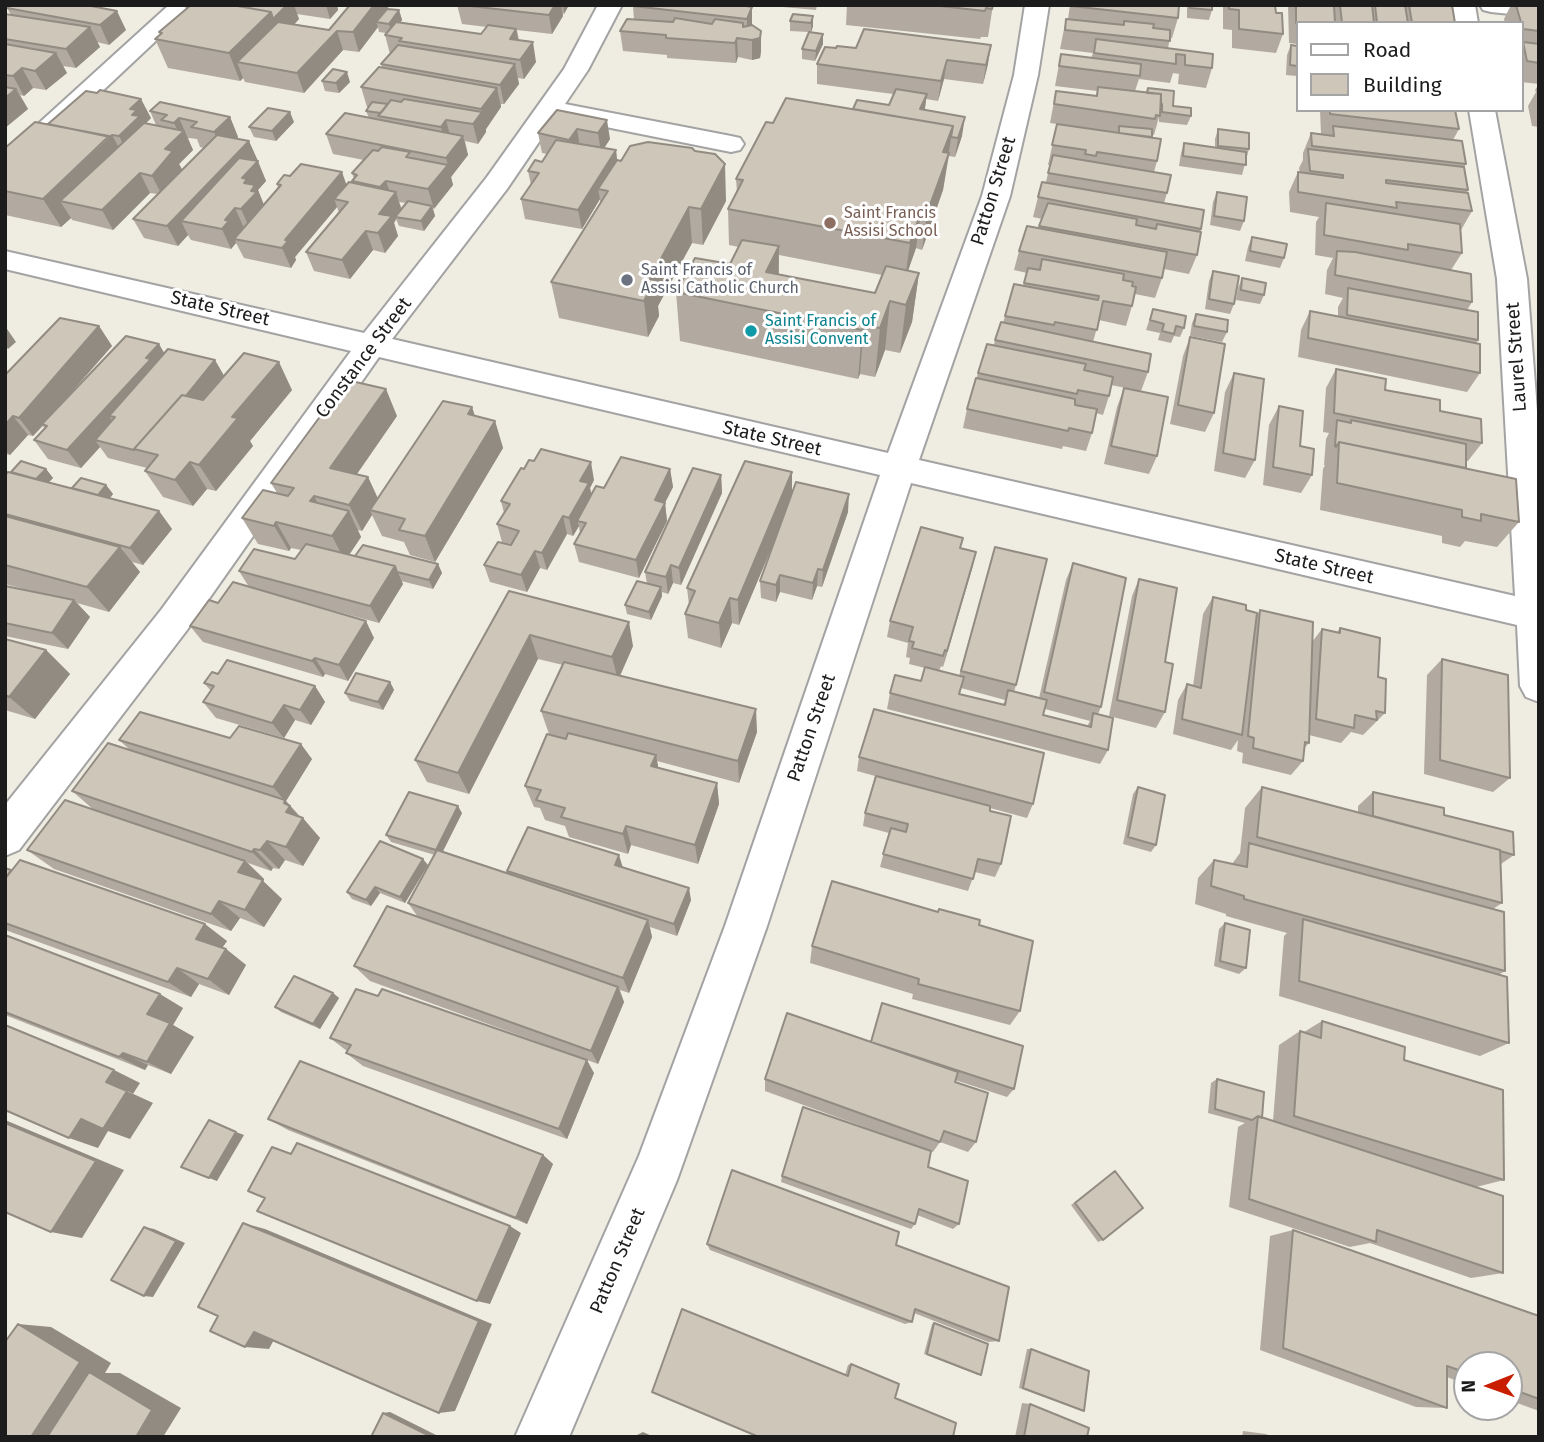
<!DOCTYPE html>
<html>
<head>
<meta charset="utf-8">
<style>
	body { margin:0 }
	#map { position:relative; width:1544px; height:1442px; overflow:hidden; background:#efece1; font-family:"Fira Sans",sans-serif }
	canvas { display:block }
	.frame { position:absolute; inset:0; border:7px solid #1c1c1c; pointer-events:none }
	.legend { position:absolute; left:1296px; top:21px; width:228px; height:91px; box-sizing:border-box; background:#fff; border:2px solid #a4a4a4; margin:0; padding:9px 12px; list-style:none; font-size:21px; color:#1c1c1c }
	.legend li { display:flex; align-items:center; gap:14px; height:35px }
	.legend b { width:35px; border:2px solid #a4a4a4 }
	.north { position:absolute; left:1453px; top:1351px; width:70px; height:70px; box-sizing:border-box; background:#fff; border:2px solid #a4a4a4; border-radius:50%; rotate:269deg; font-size:19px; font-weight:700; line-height:28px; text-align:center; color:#1c1c1c }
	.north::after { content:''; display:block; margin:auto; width:24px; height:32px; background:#c91d00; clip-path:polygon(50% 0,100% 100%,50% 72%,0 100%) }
</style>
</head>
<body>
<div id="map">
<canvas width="1544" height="1442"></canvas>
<div class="frame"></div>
<ul class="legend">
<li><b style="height:9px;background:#fff"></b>Road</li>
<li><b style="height:19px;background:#cfc6ba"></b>Building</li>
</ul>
<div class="north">N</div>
</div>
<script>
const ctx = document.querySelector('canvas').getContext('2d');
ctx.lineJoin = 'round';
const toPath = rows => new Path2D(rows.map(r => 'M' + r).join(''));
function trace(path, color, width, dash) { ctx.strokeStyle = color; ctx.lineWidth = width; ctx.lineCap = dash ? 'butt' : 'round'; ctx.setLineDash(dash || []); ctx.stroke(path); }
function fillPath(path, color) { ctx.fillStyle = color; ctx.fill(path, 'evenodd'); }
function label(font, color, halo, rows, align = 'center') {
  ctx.font = font + ' "Fira Sans",sans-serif'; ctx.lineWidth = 6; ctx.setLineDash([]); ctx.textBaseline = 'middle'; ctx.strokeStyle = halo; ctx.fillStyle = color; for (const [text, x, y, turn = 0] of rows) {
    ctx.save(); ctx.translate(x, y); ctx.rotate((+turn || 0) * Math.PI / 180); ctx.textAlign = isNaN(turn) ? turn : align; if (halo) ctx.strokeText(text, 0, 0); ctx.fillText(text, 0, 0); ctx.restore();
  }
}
const minor = toPath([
	[169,5,194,5,14,174,5,176,5,154,169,5],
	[598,5,622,5,588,70,565,104,731,136,740,138,744,144,740,150,731,152,556,117,507,189,392,339,888,453,982,196,1014,75,1025,5,1049,5,1038,75,1010,196,919,460,1515,596,1497,279,1469,110,1495,110,1527,279,1539,437,1539,702,1526,697,1520,686,1517,625,911,483,767,926,677,1180,569,1437,515,1437,639,1156,725,926,880,475,379,357,187,630,19,850,5,856,5,805,161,610,351,351,5,269,5,251,364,333,487,177,564,69,598,5],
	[1451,5,1475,5,1478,23,1454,23,1451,5],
	[1480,5,1539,5,1539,17,1491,12,1483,10,1480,5]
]);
trace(minor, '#a3a3a3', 4);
fillPath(minor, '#fff');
fillPath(toPath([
	[184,5,337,5,338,10,330,19,297,14,299,19,294,25,329,30,350,5,390,5,387,9,399,10,402,20,400,23,481,34,487,27,462,24,457,5,569,5,564,14,563,13,563,16,552,34,517,30,519,40,536,62,524,79,518,78,519,84,504,104,501,104,501,107,486,129,486,132,478,144,465,141,468,155,451,177,453,185,433,209,435,216,424,231,399,226,396,219,394,223,398,236,385,253,373,250,350,279,314,271,306,252,339,213,337,207,295,257,296,260,291,268,244,258,236,243,231,249,191,240,188,235,178,246,144,238,133,219,158,194,150,193,113,230,72,220,71,218,61,227,5,215,5,148,48,124,151,118,146,123,156,125,150,111,230,117,238,137,236,139,257,161,266,181,258,190,264,205,278,188,277,184,346,185,353,183,352,181,354,179,352,173,364,160,333,154,326,134,369,118,366,111,369,107,367,107,361,87,382,67,381,64,390,54,385,35,386,33,379,32,378,27,359,52,343,50,304,93,245,82,243,78,240,81,168,68,155,39,160,35,159,32,186,9],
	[189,138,197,139,200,147,204,148,182,170,179,164,193,150,188,139],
	[399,202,406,203,402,209],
	[740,5,752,25,761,51,760,58,752,60,738,57,736,63,667,58,667,55,623,51,620,31,634,20,633,6],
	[783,5,817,5,816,10,783,7],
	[847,5,993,5,988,37,981,37,980,39,846,25],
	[1070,5,1179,5,1178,18,1172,38,1170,38,1168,48,1213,54,1212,68,1206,88,1178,84,1179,74,1173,73,1170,83,1139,79,1135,91,1146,93,1148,88,1173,106,1191,116,1187,125,1159,122,1159,117,1154,135,1152,135,1157,161,1154,172,1167,193,1164,203,1201,229,1197,255,1189,274,1164,269,1162,278,1155,298,1135,294,1132,306,1126,326,1099,320,1093,342,1148,372,1141,391,1111,385,1109,396,1103,415,1096,413,1092,433,1086,451,1063,446,1062,449,963,428,967,409,978,373,994,345,995,340,1003,323,1005,316,1023,286,1027,273,1014,270,1019,251,1039,228,1042,219,1033,217,1038,197,1046,182,1050,165,1048,165,1057,124,1050,123,1056,91,1096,96,1097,91,1055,86,1061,54,1091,58,1093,53,1060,49,1066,19,1068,19],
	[1187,5,1212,5,1212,10,1209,20,1187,18],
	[1223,5,1275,5,1276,13,1283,34,1276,53,1232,48,1232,30,1223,29],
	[1288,5,1452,5,1455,23,1297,23,1297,44,1289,43],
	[1511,5,1539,5,1539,127,1532,126,1528,106,1536,92,1535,90,1539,84,1521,82,1521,23,1505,23,1504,19],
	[7,8,126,30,109,45,97,42,100,47,76,68,63,66,67,73,46,90,33,88,24,96,20,95,28,109,5,128,5,14,11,15],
	[813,16,813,26,811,32,823,44,815,61,802,59,802,49,809,32,790,31,790,21],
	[1291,45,1297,46,1297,76,1286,75,1287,55],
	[825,47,988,64,983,84,944,79,938,101,926,99,925,110,962,136,955,157,949,156,943,190,922,250,916,248,908,271,919,273,912,322,900,353,885,350,875,377,860,374,858,379,680,341,676,292,730,264,739,247,729,245,728,209,737,192,736,179,773,123,853,109,889,105,893,94,817,84,817,64],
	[779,255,882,275,875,293,779,274],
	[322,81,350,82,339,93,325,91],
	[557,110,610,139,604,148,616,150,617,160,726,201,703,245,692,243,658,306,659,316,648,337,559,318,551,282,600,203,600,199,582,229,525,219,521,199,531,185,528,171,542,162,547,154,542,153,538,133],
	[1320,110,1455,110,1459,129,1453,140,1466,164,1464,168,1468,190,1467,193,1472,211,1461,230,1462,253,1451,270,1472,302,1467,310,1478,340,1476,344,1480,373,1467,392,1298,357,1301,330,1310,311,1338,316,1338,307,1343,298,1325,294,1327,270,1333,258,1315,255,1316,222,1319,217,1290,212,1289,192,1298,172,1300,173,1299,168,1303,160,1303,153,1311,133,1329,135,1321,134],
	[294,122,276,141,254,137,249,127],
	[1218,129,1249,149,1242,175,1179,166,1181,153,1184,143,1215,148,1215,139],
	[1217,192,1244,221,1240,231,1210,225,1213,202],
	[1252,237,1284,258,1280,268,1245,261,1248,247],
	[1213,271,1234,304,1230,314,1205,309,1209,281],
	[1242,278,1264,295,1260,304,1236,300,1238,288],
	[1153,309,1184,328,1180,337,1174,336,1171,343,1158,340,1160,333,1146,330],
	[1196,314,1227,332,1222,342,1190,336,1192,323],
	[99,326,112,346,62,403,164,353,224,376,292,390,250,441,253,446,216,491,207,489,193,506,163,497,145,471,147,468,108,458,100,447,81,468,48,459,34,440,45,429,43,426,33,436,28,435,10,455,5,454,5,375],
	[1190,337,1214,413,1205,432,1170,424,1183,356],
	[1336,369,1440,411,1482,443,1468,461,1466,461,1466,468,1519,522,1497,547,1465,541,1460,547,1442,543,1442,536,1320,510,1323,469,1325,465,1324,465,1326,439,1329,433,1323,432,1326,388],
	[1234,373,1255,460,1245,478,1214,471,1225,392],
	[1124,388,1157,456,1149,474,1104,464,1117,407],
	[1279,406,1300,446,1312,475,1301,493,1263,485,1269,425],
	[472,407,475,416,495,421,503,448,435,562,410,555,404,542,382,536,372,515,362,531,358,530,361,537,349,555,355,556,438,564,442,573,433,589,401,581,403,584,379,623,284,597,374,638,348,681,325,674,323,677,203,642,190,626,218,603,249,587,239,571,295,559,301,550,291,548,289,551,258,544,242,518,277,493,271,483,397,416,357,474,368,477,378,499],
	[46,469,53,478,49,482,72,488,106,485,113,494,110,498,159,511,172,529,143,565,132,562,140,572,109,612,77,603,90,617,68,649,5,636,5,586,38,593,5,584,5,475,11,472],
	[670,469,673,487,665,503,667,521,639,578,579,562,574,544,580,534,579,526,573,536,567,534,547,570,540,568,527,592,490,582,484,565,511,544,502,542,497,524,504,513,501,501,594,480,590,488,591,495,604,488],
	[721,475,722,493,681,585,673,583,668,594,662,592,662,596,651,620,627,614,625,605,647,584,645,572],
	[792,493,848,512,822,587,817,586,812,600,780,592,776,602,761,598,760,581,778,533,739,625,732,623,721,648,688,638,685,614,689,605,687,588],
	[995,547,1016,685,1014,692,1039,698,1066,580,1073,563,1101,707,1098,714,1108,750,1100,764,887,709,890,693,921,681,925,668,909,664,910,658,906,657,908,643,887,637,890,621,960,548,976,552,943,667,941,666,939,671,959,676],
	[961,688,1005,700,1003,705,959,694],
	[1045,709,1090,721,1087,726,1043,715],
	[1139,579,1165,662,1165,712,1156,728,1109,716,1132,596],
	[509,591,633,646,620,676,757,732,739,783,657,761,658,767,717,783,719,804,698,864,631,845,628,854,569,837,565,826,545,820,540,808,534,807,525,786,549,734,541,711,563,665,538,659,469,794,427,782,415,760],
	[1213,597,1246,610,1256,616,1260,610,1312,642,1322,629,1337,632,1340,628,1378,677,1385,713,1363,735,1351,732,1341,743,1309,735,1309,743,1304,748,1303,761,1291,775,1242,763,1243,753,1237,751,1238,740,1231,750,1173,734,1178,700,1187,684,1193,686,1203,614],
	[5,639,46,650,70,674,35,719,5,710],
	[1442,659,1510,778,1493,792,1424,774,1427,675],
	[390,682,394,690,383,710,350,701,345,693],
	[204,683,315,686,325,702,311,725,295,720,284,738,216,718,203,702,211,691],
	[230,738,312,759,286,801,320,838,303,866,285,860,279,869,273,868,271,871,248,863,264,879,263,881,282,899,264,927,240,918,231,931,54,869,27,850,94,810,72,791,129,749,119,740],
	[859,757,1033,804,1027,818,990,808,990,811,1001,864,995,877,975,872,968,891,880,867,889,833,863,826,865,813,875,776,857,771],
	[1138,787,1156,845,1151,852,1123,844,1133,794],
	[1262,787,1358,813,1358,806,1373,792,1444,815,1514,855,1501,864,1502,903,1493,909,1505,971,1500,974,1509,1043,1480,1056,1279,996,1284,936,1287,933,1226,916,1226,914,1195,904,1198,878,1214,860,1232,864,1240,853,1245,808],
	[462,813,443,851,508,873,507,871,623,868,691,900,677,936,650,927,652,937,629,993,620,990,624,1002,598,1064,370,981,354,966,418,917,408,903,435,855,391,842,386,835],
	[428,865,405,903,380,893,371,906,352,899,347,892],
	[5,868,227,941,222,948,226,949,246,965,229,995,199,984,191,997,8,931,5,929],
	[1225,923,1246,968,1239,974,1214,966,1219,929],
	[979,925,1020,1011,1010,1025,912,999,913,994,810,963,812,946],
	[5,935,183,1008,173,1025,194,1037,171,1074,148,1065,145,1070,5,1015],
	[333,993,339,998,320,1029,281,1012,275,1007],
	[1322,1021,1404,1060,1504,1180,1476,1187,1503,1273,1471,1278,1370,1243,1350,1247,1229,1207,1238,1127,1245,1123,1208,1113,1211,1083,1217,1079,1262,1118,1273,1121,1279,1045,1300,1031,1304,1032],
	[330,1038,594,1073,567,1139,363,1066,346,1053,347,1051],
	[871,1042,1014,1089,1007,1097,955,1080,976,1142,968,1152,940,1142,933,1152,765,1091,765,1079],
	[268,1119,543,1155,553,1164,527,1224,288,1130],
	[928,1167,959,1224,953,1229,917,1215,915,1224,911,1229,781,1182,782,1176],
	[1115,1171,1103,1240,1098,1242,1071,1205],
	[1293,1230,1539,1316,1539,1411,1509,1400,1509,1365,1467,1365,1467,1385,1447,1377,1447,1408,1416,1407,1260,1350,1270,1236],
	[707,1244,896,1245,999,1341,988,1342,914,1313,912,1322,905,1324,710,1250],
	[934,1323,981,1375,978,1375,924,1354,932,1324],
	[1027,1349,1031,1349,1084,1411,1079,1410,1019,1388],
	[851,1364,895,1398,953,1437,845,1375,848,1365],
	[1022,1403,1030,1404,1087,1437,1015,1437],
	[1243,1431,1266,1434,1273,1437,1242,1437]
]), '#b2aaa0');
fillPath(toPath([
	[287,5,294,5,299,19,281,38,237,62,243,78,240,81,229,53,271,12],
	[326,5,337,5,338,10,330,19],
	[374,5,390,5,376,22,378,27,359,52,353,32],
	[555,5,561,5,563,16,552,34,549,15],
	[563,5,569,5,564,14],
	[752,7,752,26,747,39,747,19],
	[399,10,402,20,392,34,389,24],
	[117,11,126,30,109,45,100,25],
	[813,16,813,26,811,33,811,23],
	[90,27,100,47,76,68,66,49],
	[516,29,520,49,510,39],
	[337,31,343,50,304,93,297,73],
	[761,31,761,51,760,58,752,60,752,40],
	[823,34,823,44,815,61,816,51],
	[737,38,738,57,736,63,735,43],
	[533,42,536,62,524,79,520,60],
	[991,45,988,64,983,84,986,65],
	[56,53,67,73,46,90,35,71],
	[947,60,944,79,938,101,941,81],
	[515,64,519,84,504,104,500,85],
	[22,68,33,88,24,96,13,76],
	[347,72,350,82,339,93,336,83],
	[497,88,501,107,486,129,486,132,478,144,473,124,482,112,481,109],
	[16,89,28,109,5,128,5,98],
	[927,94,924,114,920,109],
	[141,99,151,118,145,124,129,156,119,136,130,109],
	[290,112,294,122,276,141,272,131],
	[230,117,238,137,223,152,214,132],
	[965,117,962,136,955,157,958,138],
	[179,118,193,150,179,164,183,171,162,195,152,176,165,149,180,135,174,123],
	[446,120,451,139,446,147,441,127],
	[607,120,610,139,601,153,598,133],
	[953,126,943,190,922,250,927,213,943,152],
	[577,129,580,148,572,159,569,140],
	[112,135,123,155,60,201,71,218,61,227,43,199],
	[463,136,468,155,451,177,446,158],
	[249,141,258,161,181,221,188,235,178,246,167,226],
	[616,150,618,170,598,189,600,199,582,229,578,210],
	[258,161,266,181,258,190,264,205,250,229,241,209,242,178],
	[725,164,726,201,703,245,701,209],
	[448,165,453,185,434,209,428,189],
	[342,172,349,192,334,199,337,207,295,257,296,260,291,268,282,248,285,240],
	[140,173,150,193,113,230,102,210],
	[386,181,392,198,396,192,402,212,395,217,396,219,394,223,398,236,385,253,378,233,379,214,386,205,380,187],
	[432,206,435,216,424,231,421,221],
	[689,207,692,243,658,306,659,316,648,337,644,301,650,279],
	[235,208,244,228,235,239,236,243,231,249,222,229,225,220],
	[921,212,916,248,905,279,910,243],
	[366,231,373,250,350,279,342,260],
	[779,246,778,296,766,272],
	[919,273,912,322,900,353,906,305],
	[890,301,885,350,875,377,880,328],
	[864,325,860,374,858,379,862,330],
	[5,326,16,342,8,349,5,345],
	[99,326,112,346,33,436,19,418],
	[159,344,170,363,115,417,109,416,117,428,95,440,100,447,81,468,67,450],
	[215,360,226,379,158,455,140,450],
	[279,362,292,390,250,441,253,446,216,491,199,465,232,417],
	[386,389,397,416,343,494,330,468],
	[472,407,480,434,468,414],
	[13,416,28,435,10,455,5,450,5,425],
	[495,421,503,448,435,562,425,536],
	[190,462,207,489,193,506,175,480],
	[591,462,594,480,590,488,593,501,577,521,579,526,573,536,569,518,580,481],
	[46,469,53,478,39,492,32,483],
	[670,469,673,487,657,518,655,500],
	[792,472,792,499,739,625,738,600],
	[721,475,722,493,681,585,679,568],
	[368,477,380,503,370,510,372,515,362,531,349,505],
	[106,485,113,494,102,508,95,499],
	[849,494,848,512,822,587,823,570],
	[314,496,328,523,310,501],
	[665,503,667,521,639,578,636,560],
	[159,511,172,529,143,565,130,548],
	[349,511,361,537,345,561,332,536],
	[563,516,567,534,547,570,542,553],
	[276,522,291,548,289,551,274,526],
	[120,547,140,572,109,612,87,587],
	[535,551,540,568,527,592,521,575],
	[976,552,972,569,943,667,947,651],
	[438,564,442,573,433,589,429,580],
	[671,565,673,583,668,594,666,577],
	[395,566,403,584,379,623,370,606],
	[818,569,817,586,812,600,813,583],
	[780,575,780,592,776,602,776,585],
	[661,587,662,596,651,620,649,612],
	[730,598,732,623,721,648,719,623],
	[74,600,90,617,68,649,52,633],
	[366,621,374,638,348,681,339,665],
	[629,622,633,646,618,680,612,657],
	[530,635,538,659,469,794,458,773],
	[46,650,70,674,35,719,9,697],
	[315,658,325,674,323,677,312,661],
	[390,682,394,690,383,710,378,702],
	[315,686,325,702,311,725,300,710],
	[284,705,295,720,284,738,272,723],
	[756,709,757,732,739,783,738,761],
	[301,744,312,759,286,801,302,820,303,818,320,838,303,866,286,847,286,812,284,803,285,801,273,787],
	[656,755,660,777,651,766],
	[717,783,719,804,698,864,695,845],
	[458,806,462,813,440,857,436,850],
	[626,826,631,845,628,854,623,834],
	[267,841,285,860,279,869,260,850],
	[254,849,273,868,271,871,252,852],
	[619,855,623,868,615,865],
	[423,859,428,865,405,903,400,897],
	[245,861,264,879,263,881,282,899,264,927,245,910,238,872],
	[375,887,380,893,371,906,366,900],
	[689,888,691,900,677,936,674,924],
	[219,901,240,918,231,931,211,914],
	[648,920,652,937,629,993,623,978],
	[205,924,227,941,217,955,196,939],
	[226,949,246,965,229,995,208,979],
	[177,968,199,984,191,997,168,982],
	[618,987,624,1002,598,1064,591,1051],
	[333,993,339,998,320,1029,313,1024],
	[160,994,183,1008,173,1025,194,1037,171,1074,147,1062,147,1014],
	[123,1053,148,1065,145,1070,119,1057],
	[587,1060,594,1073,567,1139,559,1129],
	[114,1070,140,1083,133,1094,106,1082],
	[127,1091,153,1103,130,1139,108,1131,98,1148,69,1138,81,1119],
	[5,1120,124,1170,82,1238,51,1232,5,1123],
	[236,1132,244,1135,217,1181,209,1178],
	[543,1155,553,1164,527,1224,516,1218],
	[243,1223,265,1229,492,1324,455,1411,439,1413],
	[510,1226,521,1233,490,1304,477,1301],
	[144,1227,154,1229,185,1243,153,1297,144,1296],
	[18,1324,51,1327,111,1363,105,1373,120,1373,181,1408,163,1437,31,1437],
	[254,1332,277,1334,269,1349,245,1347],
	[390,1412,440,1437,432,1437,383,1413],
	[643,1432,654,1437,641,1437,637,1435]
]), '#918b82');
const building = toPath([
	[11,5,86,5,117,11,100,25,7,8,11,5],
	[191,5,232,5,271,12,229,53,155,39,162,33,159,32,191,5],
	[232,5,287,5,273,19,271,12,232,5],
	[350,5,374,5,353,32,337,31,297,73,237,62,278,22,329,30,350,5],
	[461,5,555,5,549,15,461,5],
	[634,5,740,5,752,7,747,19,633,6,634,5],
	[931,5,993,5,992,9,986,8,985,11,931,5],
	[1071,5,1179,5,1178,18,1071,6,1071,5],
	[1190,5,1212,5,1212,10,1190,8,1190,5],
	[1229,5,1275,5,1276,13,1282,13,1283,34,1239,29,1239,10,1229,9,1229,5],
	[1296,5,1334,5,1335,23,1296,23,1296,5],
	[1340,5,1372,5,1374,23,1342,23,1340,5],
	[1375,5,1405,5,1408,23,1377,23,1375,5],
	[1409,5,1452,5,1455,23,1422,22,1422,23,1412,23,1409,5],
	[1516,5,1539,5,1539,31,1523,29,1516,5],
	[387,9,399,10,389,24,376,22,387,9],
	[5,14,90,27,66,49,5,39,5,14],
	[793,14,813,16,811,23,790,21,793,14],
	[675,18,712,24,715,19,743,23,743,27,752,25,761,31,760,38,752,40,737,38,735,43,666,38,666,35,620,31,627,19,673,22,675,18],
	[1066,19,1124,25,1124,21,1154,24,1153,28,1170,30,1170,41,1065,30,1066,19],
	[396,22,481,34,488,25,516,29,510,39,533,42,520,60,399,41,402,38,385,35,396,22],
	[864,29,991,45,986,65,947,60,941,81,817,64,825,47,836,48,837,46,856,48,864,29],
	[809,32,823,34,816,51,802,49,809,32],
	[1096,39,1213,54,1212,68,1185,65,1185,55,1176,54,1176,64,1094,53,1096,39],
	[1523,42,1539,44,1539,63,1527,61,1523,42],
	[5,44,56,53,35,71,22,68,13,76,5,75,5,44],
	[398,45,515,64,500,85,381,64,398,45],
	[1291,45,1297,46,1297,66,1290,65,1291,45],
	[1061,54,1141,64,1140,76,1059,66,1061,54],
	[379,67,497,88,481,109,361,87,379,67],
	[333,69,347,72,336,83,322,81,333,69],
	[5,87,16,89,5,98,5,87],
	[1098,87,1161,94,1160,116,1156,115,1155,119,1054,104,1056,91,1097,96,1098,87],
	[1148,88,1174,91,1173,106,1191,108,1191,116,1162,112,1162,104,1161,103,1161,94,1147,93,1148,88],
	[896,89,927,94,920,109,965,117,958,138,951,137,953,126,853,109,857,100,889,105,896,89],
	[100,90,141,99,130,109,137,110,132,115,140,116,119,136,112,135,110,137,48,124,86,91,97,93,100,90],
	[786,98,953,126,943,152,949,153,927,213,921,212,910,243,728,209,743,180,736,179,766,122,773,123,786,98],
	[404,99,482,112,473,124,446,120,441,127,378,116,391,100,401,102,404,99],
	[160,102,230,117,214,132,191,127,197,122,179,118,174,123,161,120,167,115,150,111,160,102],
	[372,102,388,104,381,113,366,111,372,102],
	[268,108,290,112,272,131,249,127,268,108],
	[557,110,607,120,598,133,577,129,569,140,538,133,557,110],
	[1330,110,1455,110,1459,129,1330,114,1330,110],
	[345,113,463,136,446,158,326,134,345,113],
	[35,122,109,136,43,199,5,191,5,148,35,122],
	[144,123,184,131,165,149,173,151,152,176,140,173,102,210,60,201,144,123],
	[1057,124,1161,139,1157,161,1097,152,1096,156,1085,154,1086,150,1052,145,1057,124],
	[1119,126,1152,129,1152,137,1119,133,1119,126],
	[1333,126,1462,141,1466,164,1312,146,1311,133,1334,136,1333,126],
	[1218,129,1249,133,1249,149,1218,146,1218,129],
	[217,135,249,141,167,226,133,219,217,135],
	[556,140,616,150,578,210,521,199,539,173,528,171,535,160,542,162,556,140],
	[648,142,692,148,695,151,715,154,725,164,701,209,689,207,650,279,655,280,644,301,551,282,608,191,598,189,617,160,621,161,630,146,648,142],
	[1184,143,1246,152,1246,165,1183,156,1184,143],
	[382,147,410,152,406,157,448,165,428,189,386,181,380,187,352,181,357,175,352,173,373,150,378,151,382,147],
	[1308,149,1464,167,1468,190,1386,180,1386,183,1468,193,1472,211,1396,202,1397,208,1298,192,1298,172,1343,178,1343,175,1310,171,1308,149],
	[1053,155,1171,175,1167,193,1048,173,1053,155],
	[239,158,258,161,242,178,247,179,244,183,255,185,251,191,257,192,241,209,235,208,225,220,229,221,222,229,181,221,239,158],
	[301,164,342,172,285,240,288,241,282,248,234,239,281,185,277,184,284,175,290,176,301,164],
	[349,182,396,192,379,214,392,216,378,233,366,231,342,260,306,252,348,202,334,199,349,182],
	[1042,182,1204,210,1201,229,1038,197,1042,182],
	[1217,192,1247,197,1244,221,1214,216,1217,192],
	[408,201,432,206,421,221,395,217,408,201],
	[1048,203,1137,219,1136,225,1156,229,1157,224,1201,232,1197,255,1039,226,1048,203],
	[1326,203,1460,224,1462,253,1408,244,1408,250,1324,235,1326,203],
	[1027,226,1167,252,1162,278,1019,251,1027,226],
	[1252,237,1287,244,1284,258,1250,251,1252,237],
	[742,240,779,246,766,272,875,293,886,266,919,273,906,305,890,301,880,328,864,325,862,330,676,292,695,258,730,264,742,240],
	[1337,251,1355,252,1471,274,1472,302,1335,275,1337,251],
	[1042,259,1124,274,1123,280,1133,282,1132,286,1136,287,1132,306,1103,301,1097,330,1055,322,1054,325,1005,316,1014,284,1098,300,1099,296,1024,283,1028,268,1040,270,1042,259],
	[1213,271,1239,276,1234,304,1209,299,1213,271],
	[1242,278,1266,283,1264,295,1241,290,1242,278],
	[1348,288,1478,312,1478,340,1347,315,1348,288],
	[1153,309,1186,316,1184,328,1176,326,1174,334,1162,331,1164,324,1150,320,1153,309],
	[1310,311,1480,344,1480,373,1308,338,1310,311],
	[1196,314,1228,320,1227,332,1194,326,1196,314],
	[60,318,99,326,19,418,13,416,5,425,5,375,60,318],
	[1001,322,1151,354,1148,372,995,340,1001,322],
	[126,336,159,344,146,358,151,359,67,450,34,440,47,426,42,424,126,336],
	[1190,337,1225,344,1214,413,1178,405,1190,337],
	[987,344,1086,364,1084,370,1113,377,1109,396,1078,390,1077,394,978,373,987,344],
	[168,349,215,360,186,396,182,395,134,449,134,450,95,440,115,417,109,416,168,349],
	[244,353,279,362,232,417,238,418,199,465,190,462,175,480,145,471,158,455,134,449,182,395,203,400,244,353],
	[1336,369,1386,379,1385,390,1440,400,1440,411,1481,419,1482,443,1334,413,1336,369],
	[1234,373,1264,379,1255,460,1223,453,1234,373],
	[976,378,1075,399,1075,405,1097,409,1092,433,1069,428,1068,431,967,409,976,378],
	[347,380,386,389,330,468,368,477,349,505,314,496,310,501,349,511,332,536,276,522,274,526,242,518,263,490,288,496,294,488,271,483,347,380],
	[1124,388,1168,397,1157,456,1111,446,1124,388],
	[443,401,472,407,468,414,495,421,425,536,399,530,405,519,370,510,443,401],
	[1279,406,1303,411,1300,446,1314,449,1312,475,1273,467,1279,406],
	[1337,420,1351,423,1351,420,1466,444,1466,468,1339,442,1336,447,1335,446,1337,420],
	[1339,442,1516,479,1519,522,1481,514,1481,521,1462,517,1462,510,1337,483,1339,442],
	[541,449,591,462,580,481,589,483,569,518,563,516,542,553,535,551,521,575,484,565,498,542,511,545,519,531,497,524,510,504,501,501,521,468,524,469,529,460,534,461,541,449],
	[621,457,670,469,655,500,665,503,636,560,574,544,586,523,577,521,596,486,604,488,621,457],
	[21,461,46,469,36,479,11,472,21,461],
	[745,461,792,472,738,600,730,598,719,623,685,614,695,591,687,588,745,461],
	[693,468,721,475,679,568,671,565,666,577,645,572,693,468],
	[8,472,159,511,130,548,5,514,5,475,8,472],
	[81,478,106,485,98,495,72,488,81,478],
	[796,482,849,494,823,570,818,569,813,583,780,575,776,585,760,581,796,482],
	[5,516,120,547,87,587,5,565,5,516],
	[921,527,963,538,960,548,976,552,947,651,945,650,943,656,912,648,914,642,909,641,913,627,890,621,921,527],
	[306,544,395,566,370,606,239,571,254,549,295,559,306,544],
	[363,545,438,564,429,580,397,572,395,566,355,556,363,545],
	[995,547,1047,559,1016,685,961,671,995,547],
	[1073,563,1126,578,1101,707,1044,692,1073,563],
	[1139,579,1177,588,1165,662,1173,664,1165,712,1117,700,1139,579],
	[637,581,661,587,649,612,625,605,637,581],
	[233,582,366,621,339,665,315,658,312,661,190,626,209,600,218,603,233,582],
	[5,586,74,600,52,633,5,623,5,586],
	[509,591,629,622,612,657,530,635,458,773,415,760,509,591],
	[1213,597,1246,605,1246,610,1257,613,1242,735,1182,719,1187,684,1201,688,1213,597],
	[1260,610,1313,622,1309,743,1305,742,1303,761,1253,748,1254,738,1248,736,1260,610],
	[1340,628,1380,638,1378,677,1386,679,1385,713,1376,711,1377,720,1355,715,1354,728,1316,719,1322,629,1340,633,1340,628],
	[5,639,46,650,9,697,5,695,5,639],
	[1442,659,1508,675,1510,778,1440,760,1442,659],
	[227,660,315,686,300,710,284,705,272,723,203,702,214,686,204,683,212,672,218,674,227,660],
	[564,662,756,709,738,761,541,711,564,662],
	[925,667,964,677,959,694,1005,705,1008,690,1047,700,1043,715,1091,727,1093,713,1113,718,1108,750,890,693,895,675,921,681,925,667],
	[356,673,390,682,378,702,345,693,356,673],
	[874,709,1044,753,1033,804,859,757,874,709],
	[140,712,230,738,239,726,301,744,273,787,119,740,140,712],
	[568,733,656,755,651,766,717,783,695,845,626,826,623,834,561,817,565,808,536,800,541,790,525,786,547,734,566,739,568,733],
	[108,743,285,800,284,803,290,806,286,812,303,818,286,847,267,841,260,850,254,849,252,852,72,791,108,743],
	[876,776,990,806,990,811,1011,816,1001,864,978,859,973,879,883,854,891,828,906,832,908,824,865,813,876,776],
	[1138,787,1165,795,1156,845,1128,837,1138,787],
	[1262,787,1500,850,1502,903,1257,837,1262,787],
	[409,792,458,806,436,850,386,835,409,792],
	[1373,792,1444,808,1444,815,1513,832,1514,855,1500,851,1500,850,1373,816,1373,792],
	[65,800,245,861,238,872,263,880,245,910,219,901,211,914,27,850,65,800],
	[528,827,619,855,615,865,689,888,674,924,507,871,528,827],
	[380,841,423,859,400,897,375,887,366,900,347,892,380,841],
	[1249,843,1504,912,1505,971,1244,899,1244,896,1211,886,1214,860,1247,867,1249,843],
	[437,850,648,920,623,978,408,903,437,850],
	[20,860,205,924,196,939,226,949,208,979,177,968,168,982,5,923,5,879,20,860],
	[5,868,11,870,5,879,5,868],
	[832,881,938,912,939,909,980,920,979,925,1033,941,1020,1011,918,984,919,979,812,946,832,881],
	[387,906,618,987,591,1051,354,966,387,906],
	[1303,919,1507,977,1509,1043,1299,981,1303,919],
	[1225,923,1250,930,1246,968,1220,961,1225,923],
	[5,935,160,994,147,1014,170,1023,147,1062,123,1053,119,1057,5,1012,5,935],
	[294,976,333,993,313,1024,275,1007,294,976],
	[356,989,378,996,382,989,587,1060,559,1129,346,1053,351,1045,330,1038,356,989],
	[882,1003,1023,1046,1014,1089,871,1042,882,1003],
	[787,1013,958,1072,955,1082,988,1093,976,1142,944,1131,940,1142,765,1079,787,1013],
	[1322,1021,1405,1047,1404,1060,1503,1090,1504,1180,1294,1116,1300,1031,1321,1038,1322,1021],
	[5,1025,114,1070,106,1082,127,1091,103,1129,81,1119,69,1138,5,1110,5,1025],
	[300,1061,543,1155,516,1218,268,1119,300,1061],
	[1217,1079,1264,1092,1262,1118,1258,1116,1252,1120,1215,1109,1217,1079],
	[803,1107,931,1151,928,1167,968,1181,959,1224,919,1209,915,1224,782,1176,803,1107],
	[1258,1116,1503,1196,1503,1273,1377,1230,1376,1242,1249,1199,1258,1116],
	[209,1120,236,1132,209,1178,181,1167,209,1120],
	[5,1123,96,1161,51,1232,5,1212,5,1123],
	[297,1143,510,1226,477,1301,257,1211,265,1198,248,1191,272,1147,291,1154,297,1143],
	[732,1170,899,1232,896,1245,1009,1287,999,1341,915,1309,912,1322,707,1244,732,1170],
	[1115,1171,1143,1208,1103,1240,1075,1203,1115,1171],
	[243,1223,479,1321,439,1413,254,1332,245,1347,210,1331,218,1316,198,1307,243,1223],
	[144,1227,176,1241,144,1296,111,1280,144,1227],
	[1293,1230,1539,1316,1539,1399,1509,1388,1509,1365,1467,1365,1467,1373,1447,1366,1447,1408,1283,1348,1293,1230],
	[682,1309,848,1376,851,1364,899,1384,895,1398,956,1423,953,1437,759,1437,652,1392,682,1309],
	[934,1323,988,1344,981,1375,927,1354,934,1323],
	[18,1324,80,1362,31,1437,5,1437,5,1342,18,1324],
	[1031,1349,1089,1371,1084,1411,1023,1388,1031,1349],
	[89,1372,152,1410,136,1437,47,1437,89,1372],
	[1030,1404,1089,1428,1087,1437,1024,1437,1030,1404],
	[383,1413,432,1437,371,1437,383,1413]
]);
fillPath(building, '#cfc6ba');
trace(building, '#918b82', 2);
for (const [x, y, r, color] of [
	[830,223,7,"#8d6e63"],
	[627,280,7,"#6b7280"],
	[751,331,7,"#0f9aa8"]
]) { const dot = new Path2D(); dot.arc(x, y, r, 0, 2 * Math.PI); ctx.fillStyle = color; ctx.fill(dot); trace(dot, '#fff', 2.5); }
label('16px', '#785e54', '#fff', [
	["Saint Francis",844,214],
	["Assisi School",844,232]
], 'left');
label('16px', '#5b616d', '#fff', [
	["Saint Francis of",641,271],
	["Assisi Catholic Church",641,289]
], 'left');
label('16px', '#0d838f', '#fff', [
	["Saint Francis of",765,322],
	["Assisi Convent",765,340]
], 'left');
label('19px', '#1c1c1c', '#fff', [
	["Patton Street",994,191,-73],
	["State Street",220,309,13],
	["Laurel Street",1517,357,-94],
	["Constance Street",364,358,-53],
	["State Street",772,439,13],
	["State Street",1324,567,13],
	["Patton Street",812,728,-71],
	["Patton Street",618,1261,-67]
]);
</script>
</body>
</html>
